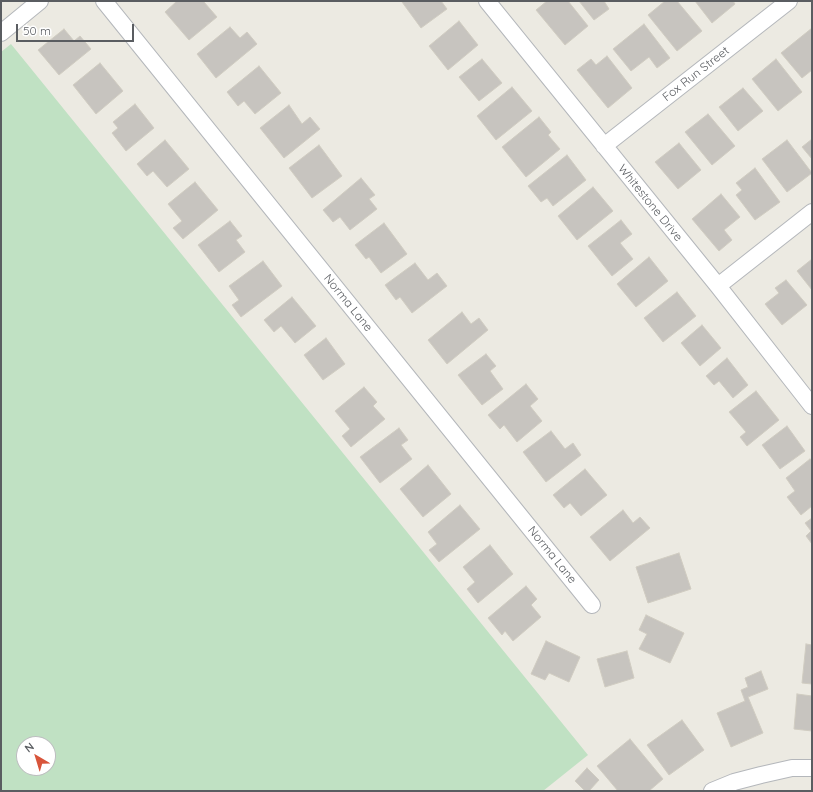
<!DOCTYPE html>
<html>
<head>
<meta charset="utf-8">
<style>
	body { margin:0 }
	#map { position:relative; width:813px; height:792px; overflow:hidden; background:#eceae2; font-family:Quicksand,sans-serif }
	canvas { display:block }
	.frame { position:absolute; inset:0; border:2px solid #5a5d61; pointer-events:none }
	.north { position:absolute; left:16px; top:736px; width:40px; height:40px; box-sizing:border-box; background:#fff; border:1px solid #bdbec0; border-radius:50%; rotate:322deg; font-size:11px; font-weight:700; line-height:16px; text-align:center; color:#5a5d61 }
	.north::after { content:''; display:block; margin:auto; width:14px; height:18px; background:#d8553b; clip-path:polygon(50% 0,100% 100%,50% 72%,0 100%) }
	.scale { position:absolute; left:16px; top:24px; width:118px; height:18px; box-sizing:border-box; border:2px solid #5a5d61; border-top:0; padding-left:5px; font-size:12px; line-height:14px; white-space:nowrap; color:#5a5d61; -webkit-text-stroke:3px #fff; paint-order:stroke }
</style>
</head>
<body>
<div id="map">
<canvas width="813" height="792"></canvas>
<div class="frame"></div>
<div class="north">N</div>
<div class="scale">50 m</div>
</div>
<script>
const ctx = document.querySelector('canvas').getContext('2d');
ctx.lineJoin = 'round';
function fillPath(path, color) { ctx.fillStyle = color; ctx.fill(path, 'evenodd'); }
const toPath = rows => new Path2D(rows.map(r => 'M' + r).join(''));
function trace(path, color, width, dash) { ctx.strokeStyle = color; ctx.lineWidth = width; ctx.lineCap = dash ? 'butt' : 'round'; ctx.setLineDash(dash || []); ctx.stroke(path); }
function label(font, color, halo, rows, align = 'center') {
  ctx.font = font + ' Quicksand,sans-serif'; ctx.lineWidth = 3; ctx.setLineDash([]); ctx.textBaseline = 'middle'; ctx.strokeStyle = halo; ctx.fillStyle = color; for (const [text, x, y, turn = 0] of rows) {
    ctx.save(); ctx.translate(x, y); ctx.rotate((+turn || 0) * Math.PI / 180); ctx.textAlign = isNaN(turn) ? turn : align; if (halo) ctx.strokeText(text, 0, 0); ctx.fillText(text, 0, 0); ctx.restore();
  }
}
fillPath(toPath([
	[11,44,588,755,543,791,1,791,1,52],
	[24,744,48,744,48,768,24,768]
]), '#c0e1c3');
const building = toPath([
	[177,1,205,1,204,2,217,17,189,40,165,12,177,1],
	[404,1,441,1,447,9,421,28,402,2,404,1],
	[547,1,568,1,588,26,565,45,536,10,547,1],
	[579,1,604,1,609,9,594,20,579,1],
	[665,1,677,1,702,31,677,51,648,15,665,1],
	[695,1,733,1,735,4,712,23,695,1],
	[459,21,478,45,448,70,429,46,459,21],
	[644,24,670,58,657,68,649,57,631,71,613,49,644,24],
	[230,27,240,38,247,32,257,44,216,78,197,54,230,27],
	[812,28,812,70,802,78,781,53,812,28],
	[64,29,74,41,80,36,91,49,59,75,38,50,64,29],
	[607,56,632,88,608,108,577,70,591,59,596,65,607,56],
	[482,59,502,83,479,101,459,77,482,59],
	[776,59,802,92,778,111,752,79,776,59],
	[100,63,123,91,96,114,73,85,100,63],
	[259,66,281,93,255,114,244,101,238,106,227,92,259,66],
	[512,87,532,111,496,140,477,116,512,87],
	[743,88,763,111,738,131,719,107,743,88],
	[135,104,154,128,126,151,112,133,118,128,113,122,135,104],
	[289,105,302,124,310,117,320,129,284,158,260,128,289,105],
	[708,114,735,146,712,165,685,132,708,114],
	[539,117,551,132,548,135,560,149,526,177,502,147,539,117],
	[812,139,812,159,802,147,812,139],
	[165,140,189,169,167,187,153,171,147,176,137,164,165,140],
	[787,140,812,173,787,192,762,159,787,140],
	[679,143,701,170,678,189,655,162,679,143],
	[319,145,342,176,312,198,289,168,319,145],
	[567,155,586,180,553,206,547,198,541,202,528,186,567,155],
	[755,168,780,202,755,220,736,195,742,190,736,183,755,168],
	[361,178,375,195,369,199,377,209,350,230,340,217,333,222,323,210,361,178],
	[195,182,218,210,183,239,173,228,182,221,168,204,195,182],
	[593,187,613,211,577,240,558,216,593,187],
	[721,194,740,217,724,230,732,240,719,251,692,219,721,194],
	[621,220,632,234,620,243,633,259,612,276,588,246,621,220],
	[230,221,242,236,236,240,245,252,219,272,198,245,230,221],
	[384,223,407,254,381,273,369,257,366,259,355,245,384,223],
	[649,257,668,281,636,307,617,284,649,257],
	[812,259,812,290,797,271,812,259],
	[263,261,282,286,241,317,232,305,239,300,229,286,263,261],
	[415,263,428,280,437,273,447,286,412,313,400,297,396,300,385,285,415,263],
	[786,280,807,305,782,325,765,304,779,293,775,288,786,280],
	[677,292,696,316,663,342,644,318,677,292],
	[292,297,316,326,295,343,281,326,274,332,264,320,292,297],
	[462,312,471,324,479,318,488,330,447,364,428,340,462,312],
	[702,325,721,348,700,366,681,343,702,325],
	[326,338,345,364,323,380,304,355,326,338],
	[486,354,496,366,490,371,503,389,482,405,458,375,486,354],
	[727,358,748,385,733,398,719,381,714,385,706,376,727,358],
	[526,384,538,399,530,406,542,421,517,442,504,425,500,429,488,415,526,384],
	[364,387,377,402,373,406,385,419,351,447,342,436,350,429,335,411,364,387],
	[756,391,779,420,747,446,740,437,746,432,729,412,756,391],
	[787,426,805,451,780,469,762,445,787,426],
	[399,428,408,440,401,445,412,459,380,483,360,457,399,428],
	[551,431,565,449,573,443,581,455,546,482,523,452,551,431],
	[810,459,812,461,812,506,801,515,787,497,795,491,786,478,810,459],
	[428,465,451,494,423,517,400,489,428,465],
	[585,469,607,495,581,516,570,503,564,508,553,495,585,469],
	[460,505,480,529,439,562,429,550,437,544,428,532,460,505],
	[623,510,633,523,640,517,650,528,610,561,590,537,623,510],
	[812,518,812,544,806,536,811,531,805,523,812,518],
	[490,545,513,574,478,603,467,589,475,582,463,567,490,545],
	[679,553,691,589,648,603,636,567,679,553],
	[526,586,537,599,531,605,541,617,513,641,505,631,502,635,488,618,526,586],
	[646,615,684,633,670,663,639,649,647,634,639,630,646,615],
	[546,641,580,657,569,682,549,673,545,680,531,674,546,641],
	[806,644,812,645,812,684,802,683,806,644],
	[627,651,634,678,605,687,597,659,627,651],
	[761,671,768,689,748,697,763,733,731,747,717,713,745,701,741,690,748,687,745,678,761,671],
	[797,694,812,696,812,731,794,729,797,694],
	[682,720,704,750,669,775,647,745,682,720],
	[630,739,663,779,649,791,618,791,597,766,630,739],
	[587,768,599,780,589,791,585,791,575,781,587,768]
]);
fillPath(building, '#c7c4bf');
trace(building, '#d0ccc1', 1);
const minor = toPath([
	[104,1,592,605],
	[487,1,718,286,812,406],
	[1,33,40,1],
	[604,146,789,1],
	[718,286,812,212],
	[712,791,734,782,761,775,792,768,812,768]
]);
trace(minor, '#b4b7bb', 18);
trace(minor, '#fff', 16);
label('12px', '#5a5d61', '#fff', [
	["Fox Run Street",696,74,-38],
	["Whitestone Drive",650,203,51],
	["Norma Lane",348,303,51],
	["Norma Lane",552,555,51]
]);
</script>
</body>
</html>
